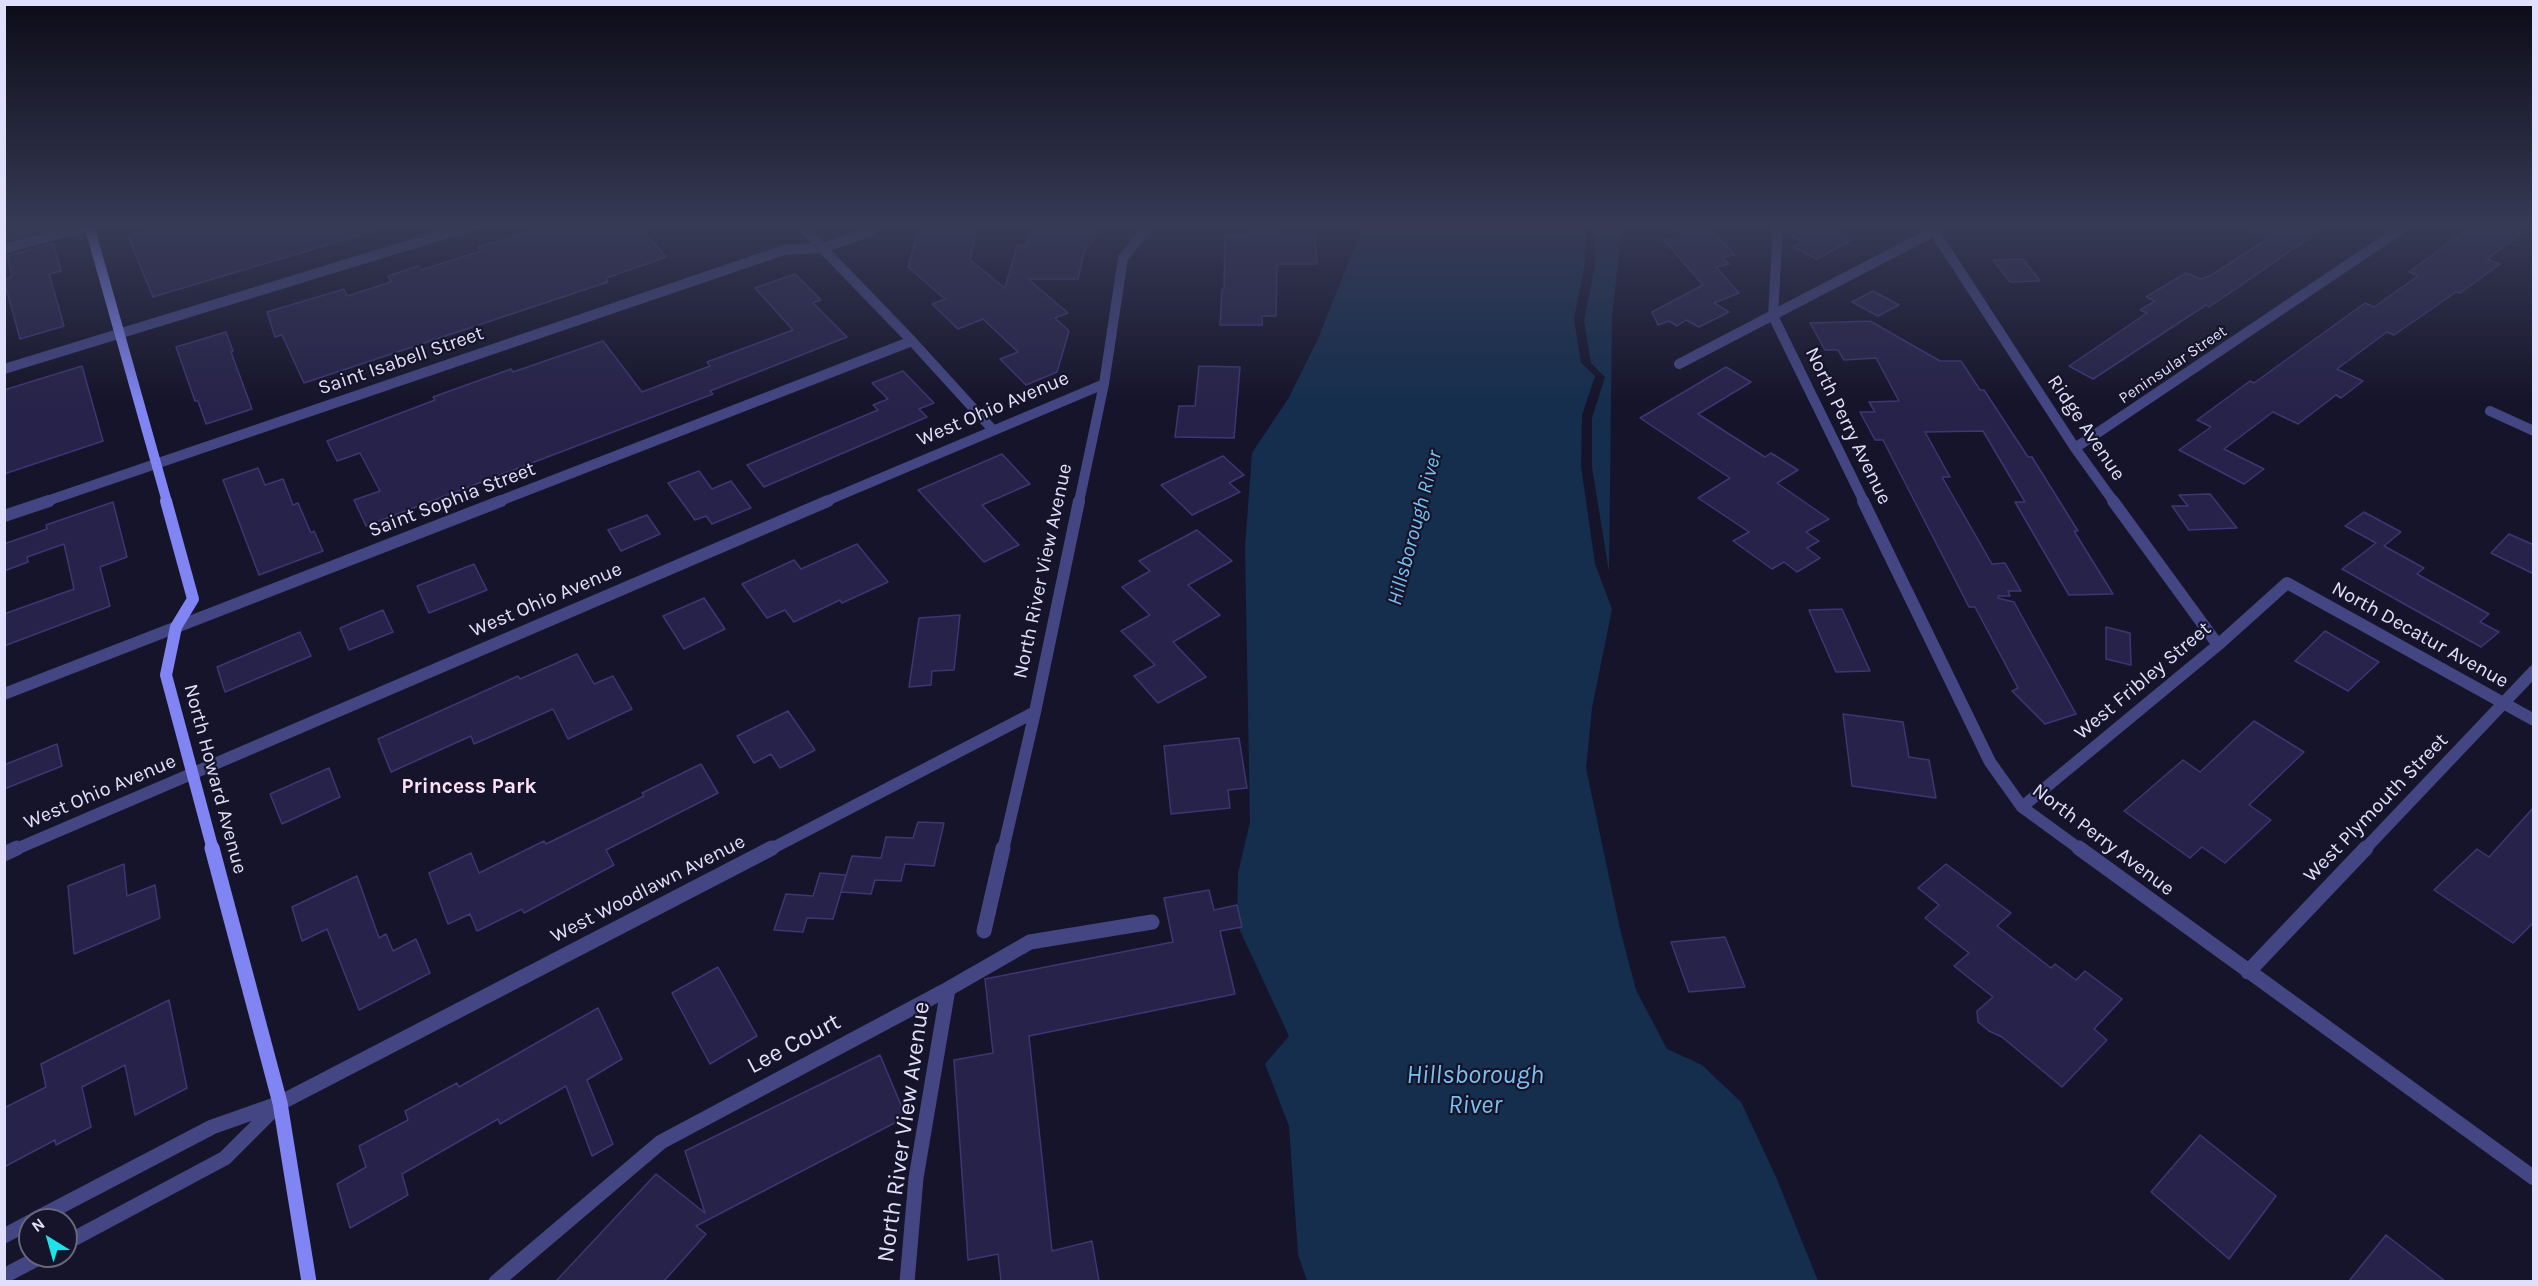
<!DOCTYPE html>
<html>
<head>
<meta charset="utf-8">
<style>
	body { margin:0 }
	#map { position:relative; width:2538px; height:1286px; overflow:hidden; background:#16142a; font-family:Karla,sans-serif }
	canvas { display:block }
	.frame { position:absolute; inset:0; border:6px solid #e1e0fc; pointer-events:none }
	.north { position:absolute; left:18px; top:1208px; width:60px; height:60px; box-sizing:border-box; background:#16142a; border:2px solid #67667e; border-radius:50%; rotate:323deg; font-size:16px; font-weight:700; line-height:24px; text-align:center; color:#e1e0fc }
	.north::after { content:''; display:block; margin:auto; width:21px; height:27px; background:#1ee3e9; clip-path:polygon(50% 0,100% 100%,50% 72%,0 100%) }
</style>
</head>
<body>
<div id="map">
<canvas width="2538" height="1286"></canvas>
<div class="frame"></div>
<div class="north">N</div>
</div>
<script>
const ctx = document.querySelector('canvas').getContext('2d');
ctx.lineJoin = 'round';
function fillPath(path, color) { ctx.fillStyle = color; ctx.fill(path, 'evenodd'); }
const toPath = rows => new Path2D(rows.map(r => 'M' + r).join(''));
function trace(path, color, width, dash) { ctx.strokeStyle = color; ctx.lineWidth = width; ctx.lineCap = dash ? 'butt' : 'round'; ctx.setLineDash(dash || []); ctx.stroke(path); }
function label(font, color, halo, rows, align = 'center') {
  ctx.font = font + ' Karla,sans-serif'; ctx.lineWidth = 4.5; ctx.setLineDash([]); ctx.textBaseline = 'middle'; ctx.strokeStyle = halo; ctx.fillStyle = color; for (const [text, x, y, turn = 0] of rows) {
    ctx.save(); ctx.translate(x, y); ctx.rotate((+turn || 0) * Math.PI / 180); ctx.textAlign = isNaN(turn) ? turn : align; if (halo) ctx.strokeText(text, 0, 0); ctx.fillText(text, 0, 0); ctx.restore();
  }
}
fillPath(toPath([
	[1363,225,1586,225,1585,263,1574,319,1581,363,1595,376,1582,415,1581,466,1595,564,1612,609,1592,708,1586,768,1620,929,1636,990,1667,1049,1702,1065,1741,1102,1776,1177,1818,1281,1307,1281,1298,1254,1289,1126,1265,1064,1289,1036,1237,924,1238,873,1250,822,1245,547,1252,453,1288,399,1318,339],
	[1595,225,1622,225,1612,317,1609,572,1592,467,1592,418,1605,377,1591,363,1584,321,1595,265]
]), '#152e4d');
const building = toPath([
	[4,225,47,225,49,229,4,241,4,225],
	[168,225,376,225,377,230,153,297,128,236,168,225],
	[551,225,638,225,666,257,606,278,608,282,304,383,282,335,275,337,267,312,344,289,347,296,391,282,388,276,418,266,421,270,481,251,478,247,551,225],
	[920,225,977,225,970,260,1005,288,1017,246,1025,246,1040,225,1086,225,1084,229,1098,231,1084,252,1078,279,1028,279,1068,313,1055,318,1069,331,1057,372,1026,385,1000,359,1018,352,983,319,958,329,932,304,945,299,908,267,920,225],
	[1248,225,1279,225,1280,234,1315,234,1317,264,1277,264,1276,316,1262,316,1262,325,1220,325,1222,289,1224,289,1225,235,1248,235,1248,225],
	[1671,225,1707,225,1735,255,1722,257,1729,264,1716,267,1739,293,1714,303,1729,312,1699,327,1686,320,1677,326,1669,321,1658,325,1652,312,1703,285,1664,240,1682,237,1671,225],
	[1785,225,1825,225,1853,239,1817,259,1793,247,1803,242,1785,233,1785,225],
	[2238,225,2328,225,2237,288,2209,307,2206,305,2093,379,2069,366,2147,313,2140,310,2155,301,2146,297,2186,273,2201,279,2210,276,2269,238,2238,225],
	[2473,225,2502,225,2523,233,2487,259,2500,264,2460,293,2456,292,2394,335,2387,332,2337,369,2363,381,2341,398,2336,395,2298,424,2273,412,2224,449,2264,469,2244,484,2179,450,2211,427,2197,420,2250,381,2254,383,2365,303,2374,307,2418,276,2409,272,2473,225],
	[53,243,61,271,49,274,64,326,20,339,4,280,12,276,7,256,53,243],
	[2023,259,2040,281,2010,282,1993,260,2023,259],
	[795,274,821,300,813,303,847,337,710,391,713,394,366,526,354,500,380,491,360,453,337,461,327,441,435,400,433,397,511,369,513,372,603,341,642,392,710,366,707,362,793,330,755,288,795,274],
	[1873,291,1899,305,1878,316,1852,302,1873,291],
	[1870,321,1940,361,1961,361,1980,390,1984,390,2028,457,2032,457,2078,531,2074,531,2113,594,2069,595,2015,502,2025,502,1983,431,1925,432,1950,477,1942,477,1992,564,2005,563,2021,591,2008,591,2010,596,1998,596,1998,598,2014,602,2076,714,2045,724,2012,691,2018,688,1975,607,1969,607,1883,440,1875,440,1860,412,1875,412,1869,402,1899,401,1876,358,1844,360,1838,350,1825,350,1810,323,1870,321],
	[226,332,233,351,231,352,252,409,206,424,198,401,195,401,176,347,226,332],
	[82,366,103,441,4,474,4,390,82,366],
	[1199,366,1240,367,1234,438,1175,437,1179,406,1195,406,1199,366],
	[1726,367,1751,382,1698,414,1765,457,1771,453,1798,470,1777,483,1829,519,1806,532,1819,541,1807,548,1820,558,1797,572,1784,562,1772,569,1733,541,1749,532,1698,498,1730,478,1640,418,1726,367],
	[903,371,934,403,919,409,927,417,764,487,747,465,878,410,873,405,888,399,872,383,903,371],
	[1002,454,1030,484,982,505,1019,545,984,562,918,490,1002,454],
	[1223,456,1244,475,1229,483,1240,492,1192,515,1161,485,1223,456],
	[258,468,265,485,283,479,293,505,298,503,311,533,314,531,323,551,259,575,223,480,258,468],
	[699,471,712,489,731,481,751,508,712,524,706,516,695,520,668,483,699,471],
	[2210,494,2237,528,2189,530,2172,506,2188,506,2179,495,2210,494],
	[113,502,127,557,100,567,110,606,4,646,4,614,74,589,64,544,27,557,28,562,4,571,4,544,47,529,46,525,113,502],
	[2364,512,2401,532,2384,546,2424,568,2417,574,2489,614,2480,622,2499,632,2481,647,2342,569,2376,543,2345,526,2364,512],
	[647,515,660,534,621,551,608,530,647,515],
	[1197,530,1232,561,1188,585,1220,615,1173,642,1206,677,1158,703,1134,676,1155,665,1121,631,1150,615,1122,587,1150,571,1139,561,1197,530],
	[2509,534,2534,545,2534,574,2491,553,2509,534],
	[857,544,888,582,842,603,840,600,794,622,785,610,767,618,742,584,794,560,801,569,857,544],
	[474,564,487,590,429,613,417,586,474,564],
	[704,598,725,629,684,649,663,616,704,598],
	[1842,609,1870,671,1836,672,1809,610,1842,609],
	[383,610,393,632,349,650,340,628,383,610],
	[960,615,954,670,932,671,931,685,909,687,919,618,960,615],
	[2106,627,2130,633,2131,665,2106,659,2106,627],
	[2325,631,2379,662,2348,691,2295,661,2325,631],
	[300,632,311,656,225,692,217,667,300,632],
	[577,654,594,684,613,676,632,709,568,739,553,709,474,744,471,736,391,772,378,739,518,676,520,679,577,654],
	[788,711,815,750,780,768,771,754,754,763,737,736,788,711],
	[1843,714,1903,722,1909,757,1929,760,1936,798,1852,786,1843,714],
	[2254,721,2304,752,2249,805,2271,820,2225,863,2202,847,2190,858,2124,811,2183,760,2200,772,2254,721],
	[1239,738,1247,788,1228,790,1230,808,1171,814,1164,746,1239,738],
	[57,744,62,766,4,789,4,765,57,744],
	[701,764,718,793,606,850,614,865,524,913,522,909,477,931,470,914,448,924,429,873,471,853,479,873,544,841,546,844,644,796,642,793,701,764],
	[329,768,340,797,282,824,270,794,329,768],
	[2534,807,2534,922,2513,943,2434,890,2477,849,2489,857,2534,807],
	[918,822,944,823,934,866,905,864,901,881,875,880,871,894,841,892,852,856,881,858,886,837,913,838,918,822],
	[124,864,127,896,155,885,160,918,74,954,68,886,124,864],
	[1946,864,2011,913,1997,926,2051,968,2055,964,2076,980,2085,971,2122,999,2094,1029,2107,1040,2062,1087,2002,1037,1989,1031,1978,1022,1977,1011,1993,997,1954,966,1969,953,1925,918,1939,905,1918,888,1946,864],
	[820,873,846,875,833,919,807,918,803,932,774,930,786,894,813,896,820,873],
	[357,876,379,938,386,934,393,951,416,939,430,973,359,1010,327,929,302,941,292,907,357,876],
	[1209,890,1214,910,1237,905,1242,927,1220,931,1235,994,1029,1036,1052,1251,1092,1241,1099,1281,1001,1281,998,1254,968,1260,954,1060,993,1053,985,979,1173,942,1164,898,1209,890],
	[1725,937,1745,987,1689,992,1671,942,1725,937],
	[718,967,757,1036,710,1064,672,993,718,967],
	[169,1000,187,1088,135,1115,125,1065,82,1087,91,1127,56,1145,55,1140,4,1167,4,1108,46,1087,41,1064,169,1000],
	[598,1008,622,1059,587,1080,613,1144,592,1156,566,1086,500,1124,498,1119,402,1174,408,1195,350,1228,337,1184,366,1167,359,1146,408,1120,405,1111,457,1083,459,1087,598,1008],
	[880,1055,906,1117,696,1226,706,1234,664,1281,556,1281,656,1174,705,1213,685,1151,880,1055],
	[2200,1135,2276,1196,2229,1259,2151,1192,2200,1135],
	[2386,1235,2445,1281,2349,1281,2386,1235]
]);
fillPath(building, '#272249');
trace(building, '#3e3673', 1.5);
trace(toPath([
	[800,225,912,341,993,430],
	[1778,225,1773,316,1864,502],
	[1934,225,1934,231,2075,448,2114,502],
	[4,249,92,225],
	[1679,364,1946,225],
	[4,369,474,225],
	[2490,411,2534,431],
	[2075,448,2407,225],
	[44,502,784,250,822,248,872,231,878,225],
	[497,502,912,341],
	[824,502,1104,384],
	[1079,502,1104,384,1123,258,1149,225]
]), '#444684', 10);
trace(toPath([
	[1863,501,1990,762,2022,807,2081,850],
	[2113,501,2218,645],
	[4,516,49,501],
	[4,694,501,501],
	[2022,807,2218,645,2287,583,2534,720],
	[14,850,828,501],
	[769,850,1035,712],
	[1003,850,1035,712,1079,501],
	[2364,850,2534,671]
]), '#444684', 12);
trace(toPath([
	[2079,848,2534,1178],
	[4,854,17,848],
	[984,931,1003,848],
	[2248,972,2366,848],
	[34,1220,212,1127,280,1103,772,848],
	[4,1236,30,1222],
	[66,1243,225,1158,277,1106],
	[4,1276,42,1256],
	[496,1282,661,1142,948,989,1030,942,1152,922],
	[907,1282,916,1178,948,989]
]), '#444684', 15);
trace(toPath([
	[89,225,167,502]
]), '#8085f3', 10);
trace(toPath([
	[166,501,193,599,176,627,166,675,213,850]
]), '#8085f3', 12);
trace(toPath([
	[212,848,280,1103,309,1282]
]), '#8085f3', 15);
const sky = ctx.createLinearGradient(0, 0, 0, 405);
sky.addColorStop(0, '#0c0b17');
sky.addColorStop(0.56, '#363a55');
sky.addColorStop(1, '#363a5500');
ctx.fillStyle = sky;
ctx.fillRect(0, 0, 2538, 405);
label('16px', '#e1e0fc', '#16142a', [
	["Peninsular Street",2173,365,-34]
]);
label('20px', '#e1e0fc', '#16142a', [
	["Saint Isabell Street",401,361,-19],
	["West Ohio Avenue",993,409,-23],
	["North Perry Avenue",1848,426,64],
	["Ridge Avenue",2086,428,56],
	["Saint Sophia Street",452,500,-21],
	["North River View Avenue",1043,571,-78],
	["West Ohio Avenue",546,600,-23],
	["North Decatur Avenue",2420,635,29],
	["West Fribley Street",2143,681,-40],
	["North Howard Avenue",215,779,75],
	["West Ohio Avenue",100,792,-23],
	["West Plymouth Street",2376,808,-46],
	["North Perry Avenue",2103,840,37],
	["West Woodlawn Avenue",648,889,-27]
]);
label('italic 21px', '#78c2f2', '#16142a', [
	["Hillsborough River",1415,528,-75]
]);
label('bold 21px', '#fce1f4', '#16142a', [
	["Princess Park",469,787]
]);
label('24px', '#e1e0fc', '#16142a', [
	["Lee Court",794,1044,-28],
	["North River View Avenue",904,1132,-82]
]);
label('italic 26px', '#78c2f2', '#16142a', [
	["Hillsborough",1475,1076],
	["River",1475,1106]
]);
</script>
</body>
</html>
